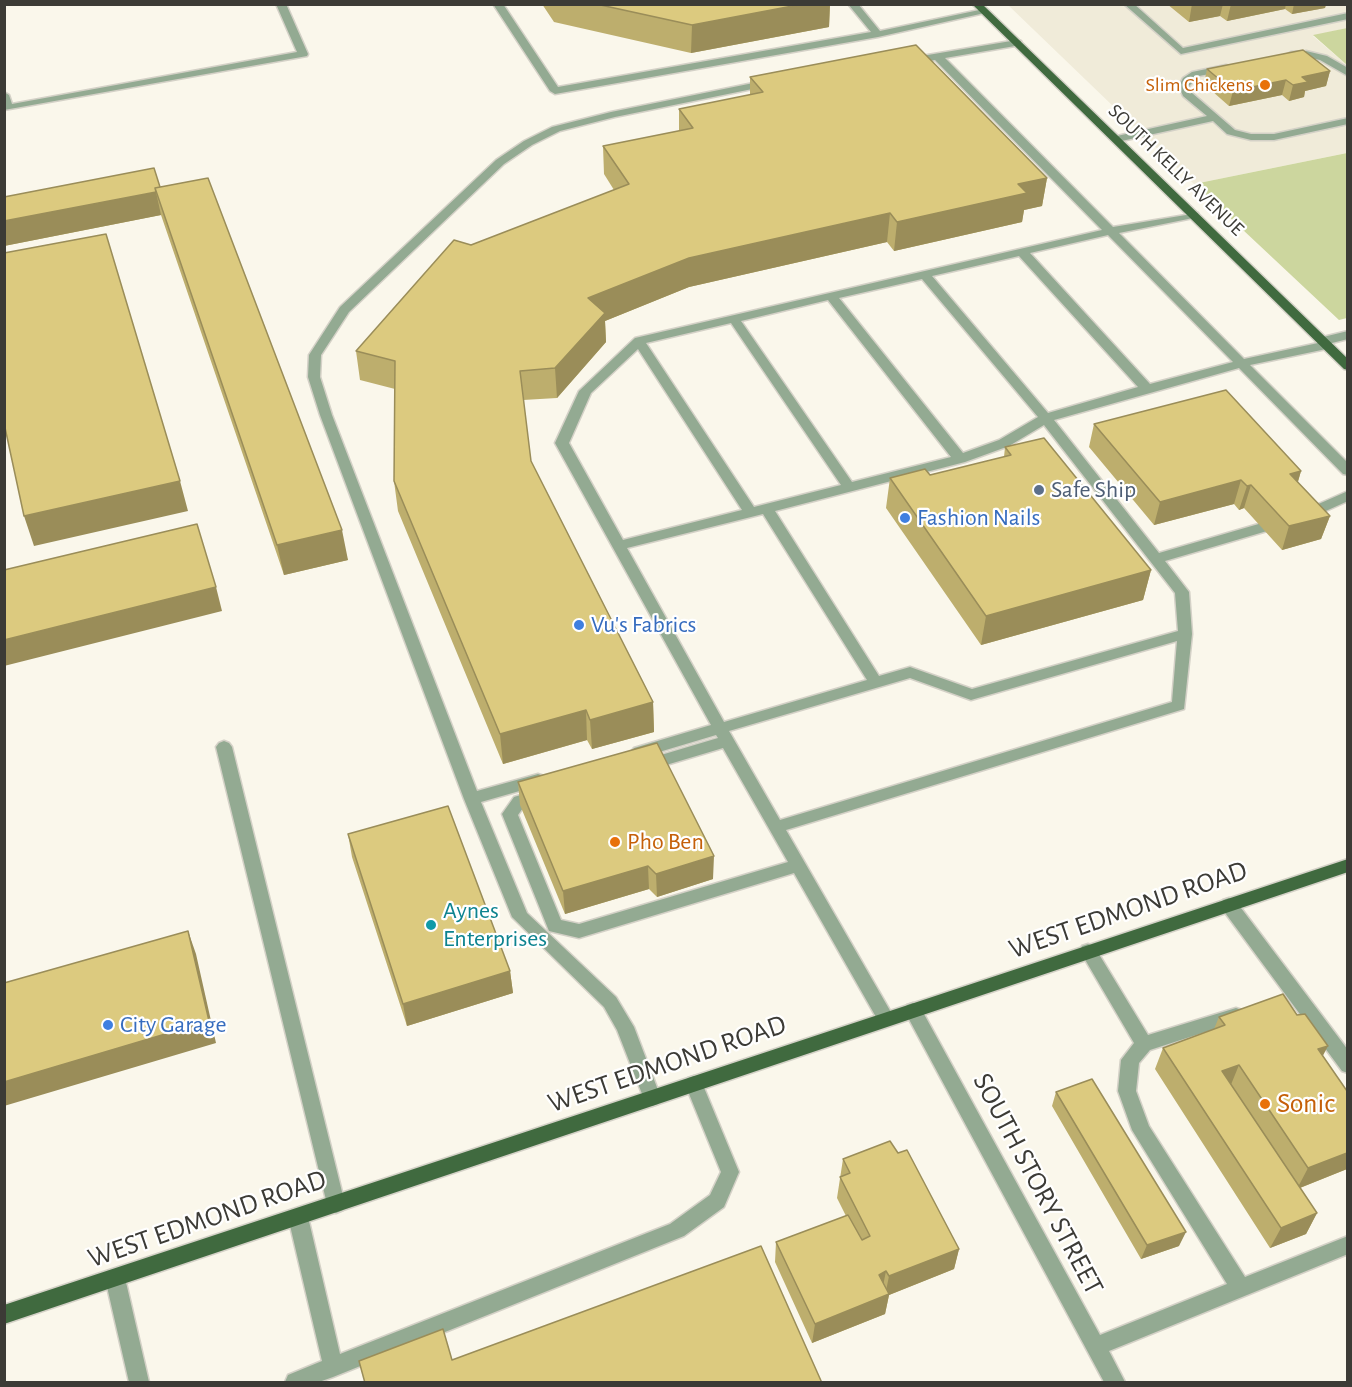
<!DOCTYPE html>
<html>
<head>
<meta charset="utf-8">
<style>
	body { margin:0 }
	#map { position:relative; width:1352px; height:1387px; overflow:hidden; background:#faf7eb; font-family:"Alegreya Sans",sans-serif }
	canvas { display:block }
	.frame { position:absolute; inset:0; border:6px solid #3c3b36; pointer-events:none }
</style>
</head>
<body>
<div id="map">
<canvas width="1352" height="1387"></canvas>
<div class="frame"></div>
</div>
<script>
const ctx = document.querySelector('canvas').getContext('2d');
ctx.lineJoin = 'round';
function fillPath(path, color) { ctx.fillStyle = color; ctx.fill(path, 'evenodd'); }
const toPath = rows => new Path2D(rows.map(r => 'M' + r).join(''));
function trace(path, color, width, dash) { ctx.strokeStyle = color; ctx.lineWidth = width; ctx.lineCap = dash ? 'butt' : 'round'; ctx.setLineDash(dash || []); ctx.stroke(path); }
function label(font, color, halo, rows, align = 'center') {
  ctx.font = font + ' "Alegreya Sans",sans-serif'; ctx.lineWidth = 4.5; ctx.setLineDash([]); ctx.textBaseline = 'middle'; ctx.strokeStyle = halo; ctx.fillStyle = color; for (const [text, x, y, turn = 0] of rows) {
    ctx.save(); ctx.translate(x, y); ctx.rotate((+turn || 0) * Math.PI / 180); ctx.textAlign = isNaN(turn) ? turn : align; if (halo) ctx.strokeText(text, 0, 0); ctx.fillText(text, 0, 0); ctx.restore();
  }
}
fillPath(toPath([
	[1008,5,1347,5,1347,28,1313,36,1347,65,1347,153,1194,184]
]), '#f0ebd9');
fillPath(toPath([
	[1347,28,1348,28,1347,65,1313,35],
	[1347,153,1347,318,1339,320,1194,184]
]), '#ccd69e');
const minor = toPath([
	[276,4,286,4,308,54,307,56,4,110,4,92,9,95,12,104,297,52,276,4],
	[493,4,503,4,558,87,871,32,848,4,858,4,880,31,984,9,989,12,878,37,555,94,550,91,493,4],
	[1124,4,1134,4,1183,48,1348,13,1348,19,1181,54,1124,4],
	[1017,40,1021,41,1021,45,945,58,1113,227,1198,213,1198,217,1119,233,1244,359,1318,343,1319,338,1348,331,1348,339,1332,343,1331,348,1250,365,1348,463,1348,475,1343,474,1239,368,1054,420,1159,553,1262,523,1269,528,1267,531,1165,561,1189,592,1192,634,1184,709,786,830,892,1014,895,1019,892,1024,886,1026,880,1024,794,873,579,938,549,931,502,814,514,797,537,790,543,792,545,796,543,800,525,805,518,815,561,920,579,924,788,862,723,748,646,771,641,769,638,765,641,761,718,738,716,735,639,758,634,756,631,752,634,748,711,725,555,443,579,391,635,338,1102,230,935,60,910,64,905,61,910,58,1017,40],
	[1108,235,1233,362,1150,384,1030,253,1108,235],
	[1019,256,1138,387,1048,413,932,276,1019,256],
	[922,279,1038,417,999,440,963,453,839,298,922,279],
	[828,300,951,457,852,482,741,321,828,300],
	[731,323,841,485,754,507,646,343,731,323],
	[638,349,742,510,623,540,569,443,591,393,638,349],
	[1044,425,1175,593,1178,631,972,689,910,667,879,676,775,511,965,462,1009,446,1044,425],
	[763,514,867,680,724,722,627,548,763,514],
	[1177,641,1172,702,780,820,729,731,910,678,971,700,1177,641],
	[1306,51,1327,56,1348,68,1348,76,1320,60,1306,57,1291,58,1286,55,1291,52,1306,51],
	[1226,65,1230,66,1230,70,1199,76,1189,86,1192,93,1235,130,1251,134,1274,134,1348,118,1348,124,1274,140,1251,140,1227,134,1213,121,1117,142,1112,139,1117,136,1207,116,1183,96,1179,86,1183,78,1192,72,1226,65],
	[768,80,773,83,772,85,615,117,560,131,532,145,504,164,349,312,321,355,320,377,332,415,477,791,538,774,544,776,546,780,544,784,481,802,527,913,616,997,634,1027,661,1098,658,1104,652,1106,646,1104,617,1030,604,1007,512,917,464,799,320,415,308,377,309,355,340,307,496,160,524,141,552,127,611,112,768,80],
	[1348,491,1348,501,1308,519,1303,521,1296,516,1298,513,1348,491],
	[224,741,229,743,232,747,345,1204,343,1210,336,1213,329,1210,327,1204,216,747,219,743,224,741],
	[1229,898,1235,900,1348,1050,1348,1073,1342,1071,1223,910,1221,905,1223,900,1229,898],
	[1088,944,1094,946,1148,1035,1236,1008,1242,1010,1245,1015,1242,1020,1150,1050,1139,1063,1136,1091,1149,1126,1245,1277,1348,1236,1348,1254,1109,1351,1125,1382,1104,1382,904,1010,907,1005,913,1003,919,1005,1100,1335,1227,1284,1132,1130,1118,1091,1121,1060,1134,1043,1080,951,1082,946,1088,944],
	[694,1076,700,1078,739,1172,724,1207,684,1236,333,1377,319,1382,285,1382,288,1375,322,1361,288,1217,291,1211,298,1208,305,1211,308,1217,340,1354,670,1224,710,1195,721,1172,685,1084,688,1078,694,1076],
	[115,1269,122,1271,125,1278,149,1382,129,1382,105,1278,108,1271,115,1269]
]);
const major = toPath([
	[972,4,982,4,1348,359,1348,370,1344,369,972,4],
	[1348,859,1348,872,4,1324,4,1305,1348,859]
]);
trace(minor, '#d4d1c7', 3);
trace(major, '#d4d1c7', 3);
fillPath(minor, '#93aa92');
fillPath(major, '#406a3f');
fillPath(toPath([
	[542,4,830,4,829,27,691,53,554,22],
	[1167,4,1326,4,1325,8,1292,14,1285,9,1227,21,1220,16,1189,22],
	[1207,69,1330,71,1326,86,1305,91,1304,97,1289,101,1282,95,1229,106,1204,84],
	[750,77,1047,178,1042,206,1024,210,1022,222,894,251,887,242,689,287,605,321,606,342,557,398,523,400,531,461,653,702,654,732,592,749,587,740,503,764,398,511,394,481,395,389,360,380,356,351,471,245,614,190,604,174,603,146,679,131,679,109,750,95],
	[160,187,348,560,284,575,161,215,4,246,4,197],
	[1094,424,1301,471,1298,482,1330,516,1321,539,1282,550,1244,508,1239,510,1234,504,1154,525,1089,447],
	[1005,447,1151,570,1143,600,981,645,886,508,890,478,930,475,1004,457],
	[518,782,713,879,657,897,649,889,565,914,520,805],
	[348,834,510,971,513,993,407,1026,352,857],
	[1219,1017,1323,1056,1347,1091,1347,1169,1300,1188,1317,1213,1306,1234,1270,1248,1155,1069,1163,1048,1214,1029],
	[1056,1092,1179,1246,1141,1259,1052,1106],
	[898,1153,959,1249,954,1269,889,1295,885,1314,812,1343,775,1262,776,1242,846,1216,837,1198,843,1159]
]), '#bdae6d');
fillPath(toPath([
	[803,4,830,4,829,27,691,53,692,25],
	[1192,4,1223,4,1220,16,1189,22],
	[1231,4,1286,4,1285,9,1227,21],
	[1294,4,1326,4,1325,8,1292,14],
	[1330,71,1326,86,1305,91,1304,97,1289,101,1293,85,1302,77],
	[1286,80,1282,95,1229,106,1233,91],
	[1047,178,1042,206,1024,210,1022,222,894,251,897,222,1018,184],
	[156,192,161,215,4,246,4,221],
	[890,213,887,242,689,287,605,321,606,342,557,398,555,368,588,298,689,258],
	[1301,471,1294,494,1290,474],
	[1241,480,1234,504,1154,525,1160,502],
	[180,481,188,511,34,546,24,516],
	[1251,485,1244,508,1239,510,1247,486],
	[1330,516,1321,539,1282,550,1289,526],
	[342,530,348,560,284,575,277,545],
	[1151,570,1143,600,981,645,986,616],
	[216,587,222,611,4,666,4,640],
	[653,702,654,732,592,749,590,720],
	[586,710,587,740,503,764,500,734],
	[714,856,713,879,657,897,656,874],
	[648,866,649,889,565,914,563,891],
	[188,931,196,954,216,1043,4,1106,4,1082],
	[510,971,513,993,407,1026,403,1004],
	[1328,1046,1317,1067,1318,1049],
	[1239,1065,1230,1087,1222,1071],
	[1347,1153,1347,1169,1297,1189,1308,1168],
	[1317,1213,1306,1234,1270,1248,1281,1228],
	[1186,1232,1179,1246,1141,1259,1147,1245],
	[959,1249,954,1269,889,1295,885,1314,812,1343,815,1324,885,1296,889,1276],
	[886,1271,882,1291,879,1275]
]), '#9a8d59');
const building = toPath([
	[596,4,803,4,692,25,596,4],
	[916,45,1047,178,1018,184,1027,193,897,222,890,213,689,258,588,298,605,313,555,368,520,371,531,461,653,702,590,720,586,710,500,734,394,481,395,361,356,351,454,240,471,245,629,184,603,146,693,128,679,109,763,92,750,77,916,45],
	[1303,50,1330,71,1302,77,1308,82,1293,85,1286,80,1233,91,1207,69,1303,50],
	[154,168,160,187,155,188,156,192,4,221,4,197,154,168],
	[208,178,342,530,277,545,155,188,208,178],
	[106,234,180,481,24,516,4,423,4,253,106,234],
	[1226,390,1301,471,1290,474,1330,516,1289,526,1251,485,1247,486,1241,480,1160,502,1094,424,1226,390],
	[1044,438,1151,570,986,616,890,478,925,469,930,475,1011,455,1005,447,1044,438],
	[197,524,216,587,4,640,4,570,197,524],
	[657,743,714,856,656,874,648,866,563,891,518,782,657,743],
	[448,806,510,971,403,1004,348,834,448,806],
	[188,931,209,1021,4,1082,4,983,188,931],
	[1283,994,1297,1015,1305,1014,1328,1046,1318,1049,1347,1091,1347,1153,1308,1168,1239,1065,1222,1071,1317,1213,1281,1228,1163,1048,1225,1025,1219,1017,1283,994],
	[1092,1079,1186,1232,1147,1245,1056,1092,1092,1079],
	[890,1141,898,1153,907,1150,959,1249,889,1276,886,1271,879,1275,889,1294,815,1324,776,1242,848,1215,862,1240,870,1236,840,1177,850,1173,843,1159,890,1141],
	[761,1246,822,1383,365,1383,359,1361,443,1329,452,1360,761,1246]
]);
fillPath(building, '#dcca7f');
trace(building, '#9a8d59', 1.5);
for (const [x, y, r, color] of [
	[1265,85,6,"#e8710a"],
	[1039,490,6,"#5c6f8a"],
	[905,518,6,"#3f7fe0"],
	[579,625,6,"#3f7fe0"],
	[615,842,6,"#e8710a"],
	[431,925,6,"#0f9aa8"],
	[108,1025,6,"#3f7fe0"],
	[1265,1104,6,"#e8710a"]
]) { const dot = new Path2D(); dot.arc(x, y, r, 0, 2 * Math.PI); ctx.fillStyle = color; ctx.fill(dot); trace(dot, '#fff', 2); }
label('20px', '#c56008', '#fff', [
	["Slim Chickens",1253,85]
], 'right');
label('20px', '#3c3b36', '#fff', [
	["SOUTH KELLY AVENUE",1176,170,44]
]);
label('24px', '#4e5e75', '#fff', [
	["Safe Ship",1051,490]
], 'left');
label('24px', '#366cbe', '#fff', [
	["Fashion Nails",917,518],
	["Vu's Fabrics",591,625],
	["City Garage",120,1025]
], 'left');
label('24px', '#c56008', '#fff', [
	["Pho Ben",627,842]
], 'left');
label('24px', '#0d838f', '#fff', [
	["Aynes",443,911],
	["Enterprises",443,939]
], 'left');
label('28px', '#3c3b36', '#fff', [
	["WEST EDMOND ROAD",1128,910,-19],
	["WEST EDMOND ROAD",667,1064,-19],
	["SOUTH STORY STREET",1038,1184,62],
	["WEST EDMOND ROAD",207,1219,-19]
]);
label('28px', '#c56008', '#fff', [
	["Sonic",1277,1104]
], 'left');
</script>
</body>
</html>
